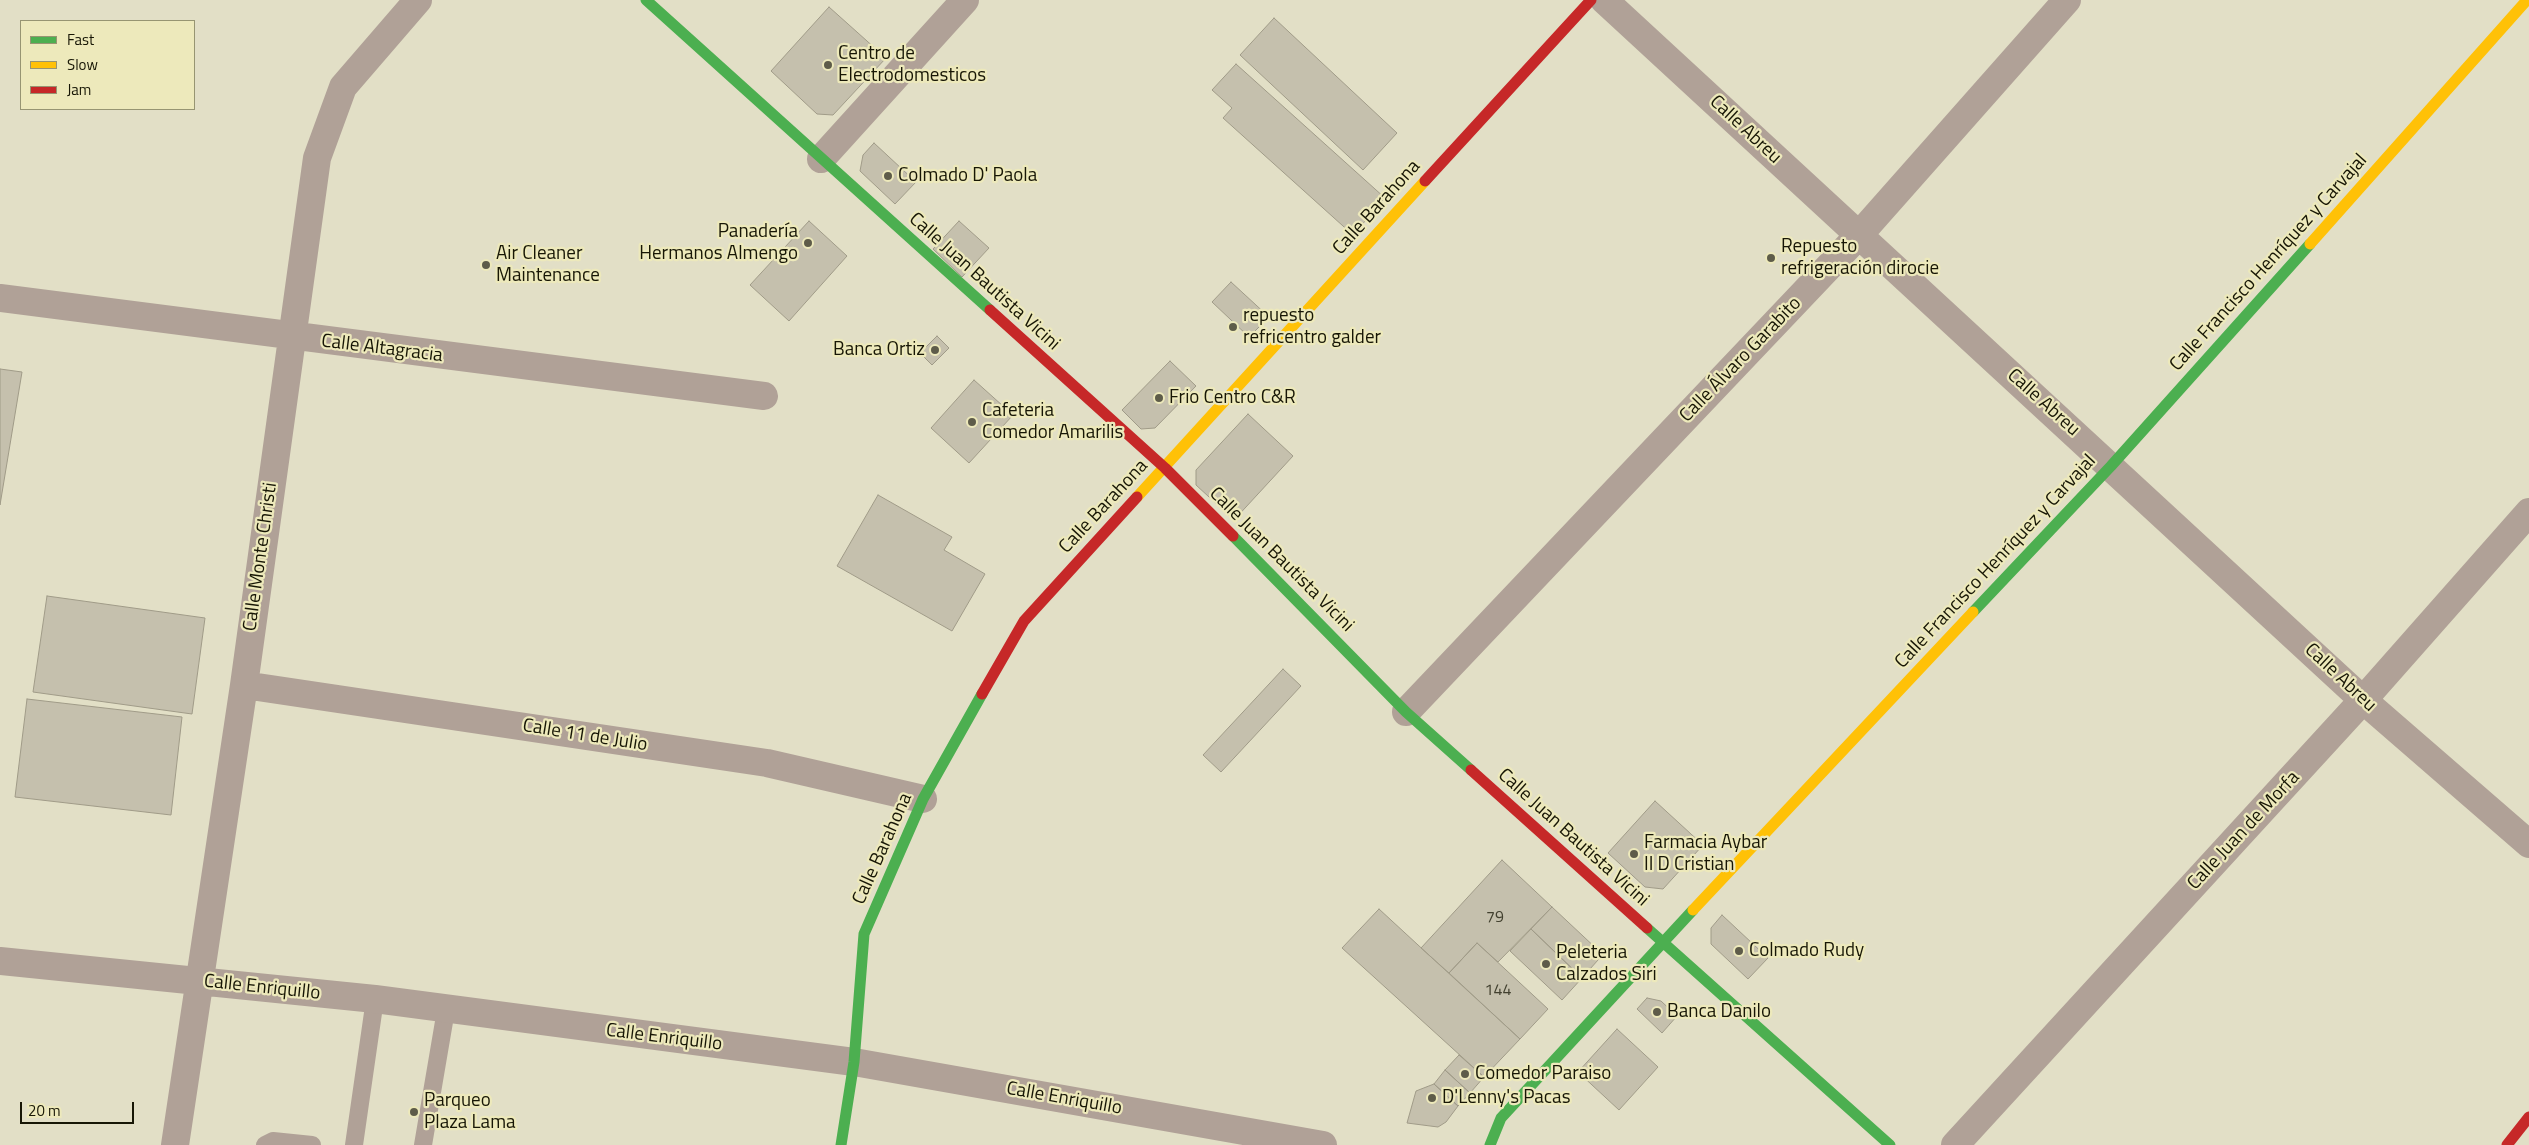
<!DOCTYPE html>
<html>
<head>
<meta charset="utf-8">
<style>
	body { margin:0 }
	#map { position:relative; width:2529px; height:1145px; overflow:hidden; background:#e2dfc6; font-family:"Titillium Web",sans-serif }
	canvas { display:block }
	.legend { position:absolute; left:20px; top:20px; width:175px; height:90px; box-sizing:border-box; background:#ede9bb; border:1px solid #979572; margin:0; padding:6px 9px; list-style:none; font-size:15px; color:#171605 }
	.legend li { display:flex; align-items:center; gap:10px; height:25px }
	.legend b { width:25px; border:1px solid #979572 }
	.scale { position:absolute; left:20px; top:1102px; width:114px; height:22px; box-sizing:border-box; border:2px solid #171605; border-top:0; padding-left:6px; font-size:15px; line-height:18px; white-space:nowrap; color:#171605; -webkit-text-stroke:4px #ede9bb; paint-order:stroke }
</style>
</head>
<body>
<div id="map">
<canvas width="2529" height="1145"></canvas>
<ul class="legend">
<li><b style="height:6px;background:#4caf50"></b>Fast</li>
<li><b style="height:6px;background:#ffc107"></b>Slow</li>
<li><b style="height:6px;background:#c62828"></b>Jam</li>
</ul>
<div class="scale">20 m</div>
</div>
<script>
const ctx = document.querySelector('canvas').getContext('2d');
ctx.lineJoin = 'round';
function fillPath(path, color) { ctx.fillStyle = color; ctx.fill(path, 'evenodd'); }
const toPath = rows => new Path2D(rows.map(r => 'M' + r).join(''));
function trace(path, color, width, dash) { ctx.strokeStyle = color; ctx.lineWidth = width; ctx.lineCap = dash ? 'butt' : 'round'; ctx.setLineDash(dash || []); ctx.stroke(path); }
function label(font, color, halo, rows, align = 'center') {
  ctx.font = font + ' "Titillium Web",sans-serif'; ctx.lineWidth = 4.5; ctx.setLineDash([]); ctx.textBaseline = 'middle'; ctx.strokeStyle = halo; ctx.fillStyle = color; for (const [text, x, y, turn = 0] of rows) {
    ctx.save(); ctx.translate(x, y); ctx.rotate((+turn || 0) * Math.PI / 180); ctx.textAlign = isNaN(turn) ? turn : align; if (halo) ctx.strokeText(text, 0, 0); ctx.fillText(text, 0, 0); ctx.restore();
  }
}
const building = toPath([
	[829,7,886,58,833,115,817,114,771,71,829,7],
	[1274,18,1397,133,1363,170,1240,55,1274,18],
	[1236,64,1385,198,1353,235,1223,118,1232,108,1212,90,1236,64],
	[874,143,916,182,895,204,860,171,863,155,874,143],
	[809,221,847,256,789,321,750,285,809,221],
	[959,221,989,248,962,277,933,249,959,221],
	[1231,282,1269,317,1249,337,1212,302,1231,282],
	[937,336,949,348,932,365,920,353,937,336],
	[1170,361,1196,386,1155,428,1141,429,1122,410,1170,361],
	[0,369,22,372,0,505,0,369],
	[974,380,1013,415,969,463,931,428,974,380],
	[1248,414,1293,456,1234,520,1196,485,1196,470,1248,414],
	[878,495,952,537,944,550,985,574,952,631,837,566,878,495],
	[47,596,205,618,192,714,33,692,47,596],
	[1283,669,1301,686,1221,772,1203,755,1283,669],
	[27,699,182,717,171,815,15,797,27,699],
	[1655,801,1703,845,1663,889,1645,887,1608,853,1655,801],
	[1502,860,1552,907,1498,962,1477,943,1449,973,1421,948,1502,860],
	[1552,907,1599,951,1598,960,1582,978,1531,929,1552,907],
	[1379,909,1520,1039,1484,1077,1342,948,1379,909],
	[1722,915,1768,958,1748,979,1711,944,1711,928,1722,915],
	[1531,929,1582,978,1562,1000,1510,951,1531,929],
	[1477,943,1548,1009,1520,1039,1449,973,1477,943],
	[1647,998,1661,1001,1677,1016,1662,1033,1637,1009,1647,998],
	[1617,1029,1658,1067,1619,1110,1578,1072,1617,1029],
	[1459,1055,1484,1077,1470,1093,1445,1070,1459,1055],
	[1445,1070,1470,1093,1458,1106,1434,1084,1445,1070],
	[1434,1084,1458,1106,1446,1122,1438,1127,1407,1123,1416,1091,1434,1084]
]);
fillPath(building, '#c5c0ad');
trace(building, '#a09b88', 1);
trace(toPath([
	[265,1145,273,1141,312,1145],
	[354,1145,375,999],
	[423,1145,446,1010]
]), '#b0a197', 18);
trace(toPath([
	[1604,0,2363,700,2529,844],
	[821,159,965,0],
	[0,298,764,396],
	[244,685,767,763,923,799],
	[1406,712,1859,235,2067,0],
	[0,961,375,999,854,1062,1323,1145],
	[175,1145,244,685,317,158,343,87,418,0],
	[1955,1145,2363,700,2529,512]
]), '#b0a197', 28);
trace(toPath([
	[646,0,990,310],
	[1233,536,1406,712,1471,770],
	[1973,612,2111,466,2310,244],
	[1647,928,1890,1145],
	[841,1145,854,1062,864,934,923,799,982,694],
	[1490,1145,1501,1118,1693,910]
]), '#4caf50', 11);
trace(toPath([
	[2310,244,2527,0],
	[1137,497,1425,181],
	[1693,910,1973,612]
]), '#ffc107', 11);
trace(toPath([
	[1425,181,1591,0],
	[990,310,1165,468,1233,536],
	[982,694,1024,621,1137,497],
	[1471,770,1647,928],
	[2507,1145,2529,1117]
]), '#c62828', 11);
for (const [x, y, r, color] of [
	[828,65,5,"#5e5c49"],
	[888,176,5,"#5e5c49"],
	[808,243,5,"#5e5c49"],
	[1771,258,5,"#5e5c49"],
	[486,265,5,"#5e5c49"],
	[1233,327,5,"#5e5c49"],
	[935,350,5,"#5e5c49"],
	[1159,398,5,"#5e5c49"],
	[972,422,5,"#5e5c49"],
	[1634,854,5,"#5e5c49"],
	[1739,951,5,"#5e5c49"],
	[1546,964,5,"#5e5c49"],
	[1657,1012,5,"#5e5c49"],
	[1465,1074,5,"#5e5c49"],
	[1432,1098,5,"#5e5c49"],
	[414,1112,5,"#5e5c49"]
]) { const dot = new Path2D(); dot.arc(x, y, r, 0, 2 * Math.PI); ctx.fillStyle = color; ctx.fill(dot); trace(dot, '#ede9bb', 2); }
label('16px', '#42402f', null, [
	["79",1495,918],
	["144",1498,991]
]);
label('19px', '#171605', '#ede9bb', [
	["Centro de",838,54],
	["Electrodomesticos",838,76],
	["Colmado D' Paola",898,176],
	["Panadería",798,232,"right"],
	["Hermanos Almengo",798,254,"right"],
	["Repuesto",1781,247],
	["refrigeración dirocie",1781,269],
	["Air Cleaner",496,254],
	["Maintenance",496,276],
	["repuesto",1243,316],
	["refricentro galder",1243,338],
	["Banca Ortiz",925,350,"right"],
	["Frio Centro C&R",1169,398],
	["Cafeteria",982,411],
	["Comedor Amarilis",982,433],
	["Farmacia Aybar",1644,843],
	["II D Cristian",1644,865],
	["Colmado Rudy",1749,951],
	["Peleteria",1556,953],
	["Calzados Siri",1556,975],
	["Banca Danilo",1667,1012],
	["Comedor Paraiso",1475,1074],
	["D'Lenny's Pacas",1442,1098],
	["Parqueo",424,1101],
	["Plaza Lama",424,1123]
], 'left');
label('19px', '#171605', '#ede9bb', [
	["Calle Abreu",1745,130,43],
	["Calle Barahona",1377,208,-48],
	["Calle Francisco Henríquez y Carvajal",2269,263,-48],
	["Calle Juan Bautista Vicini",984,282,42],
	["Calle Altagracia",382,349,7],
	["Calle Álvaro Garabito",1741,360,-46],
	["Calle Abreu",2043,403,42],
	["Calle Barahona",1104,507,-47],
	["Calle Monte Christi",261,557,-82],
	["Calle Juan Bautista Vicini",1281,560,45],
	["Calle Francisco Henríquez y Carvajal",1996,562,-47],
	["Calle Abreu",2340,678,43],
	["Calle 11 de Julio",585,736,9],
	["Calle Juan de Morfa",2244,831,-47],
	["Calle Juan Bautista Vicini",1573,838,42],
	["Calle Barahona",883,849,-66],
	["Calle Enriquillo",262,988,6],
	["Calle Enriquillo",664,1038,7],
	["Calle Enriquillo",1064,1099,10]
]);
</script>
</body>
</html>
